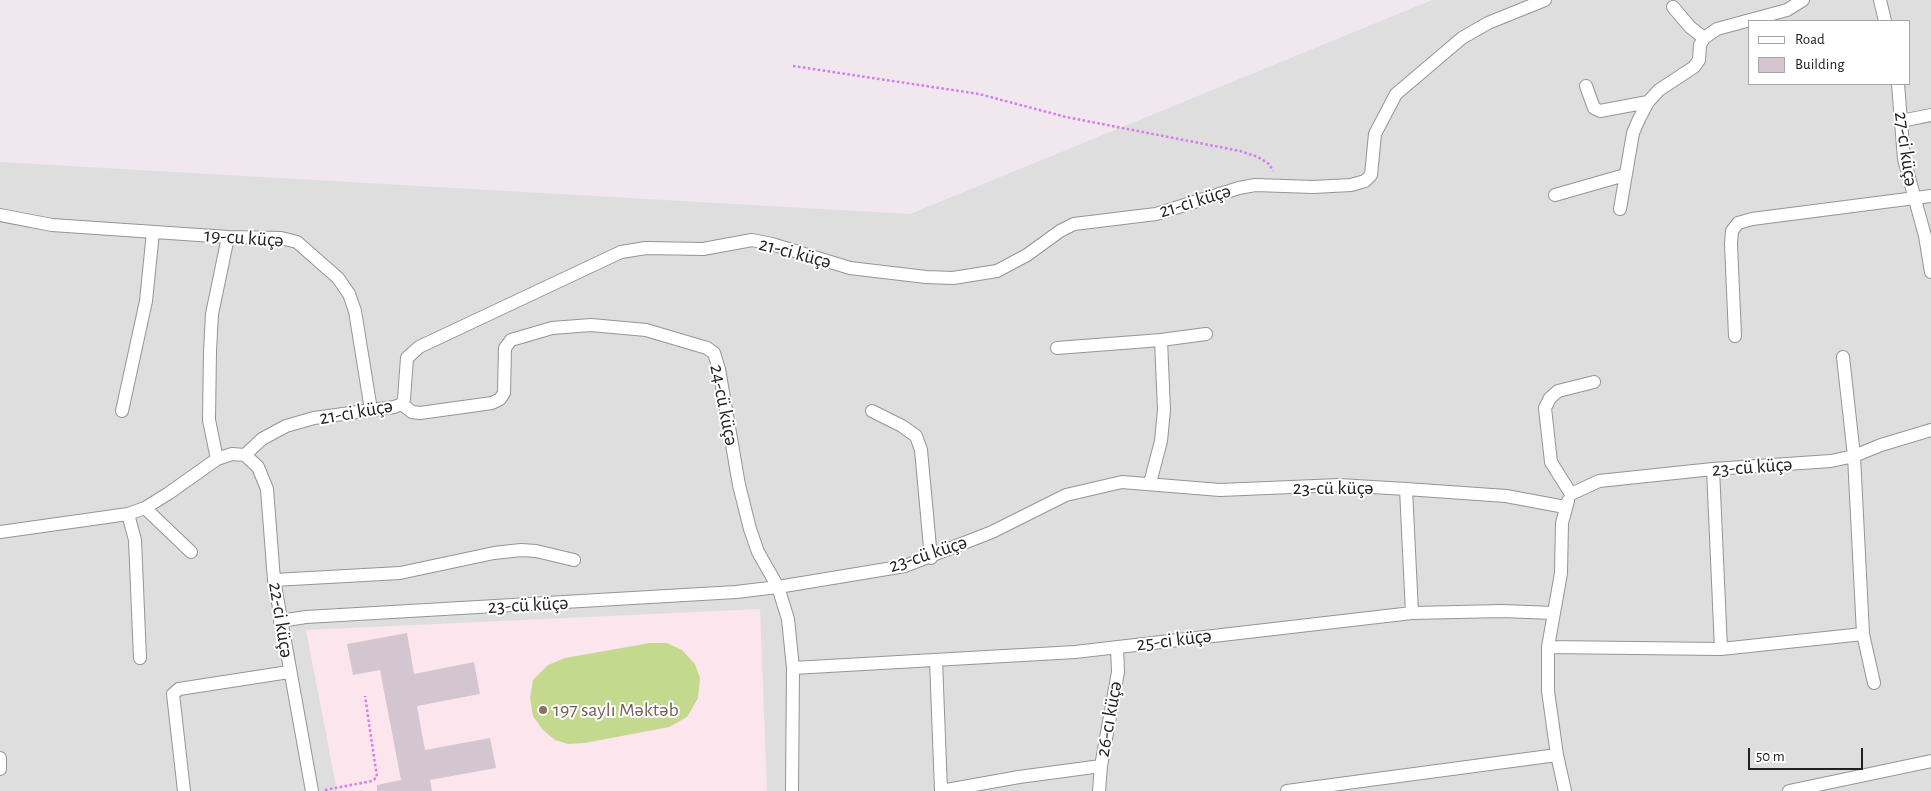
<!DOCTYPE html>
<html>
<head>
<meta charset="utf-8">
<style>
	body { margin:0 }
	#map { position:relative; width:1931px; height:791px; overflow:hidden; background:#f0e8ee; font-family:"Alegreya Sans",sans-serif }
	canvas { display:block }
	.legend { position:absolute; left:1748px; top:20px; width:162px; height:65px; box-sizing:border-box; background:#fff; border:1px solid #a6a6a6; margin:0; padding:6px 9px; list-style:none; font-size:15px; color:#212121 }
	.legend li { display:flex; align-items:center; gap:10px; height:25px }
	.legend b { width:25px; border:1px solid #a6a6a6 }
	.scale { position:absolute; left:1748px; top:748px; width:115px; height:22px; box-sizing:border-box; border:2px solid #212121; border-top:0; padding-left:6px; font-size:15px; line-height:18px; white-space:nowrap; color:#212121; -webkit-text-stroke:4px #fff; paint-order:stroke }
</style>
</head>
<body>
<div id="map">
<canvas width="1931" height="791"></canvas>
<ul class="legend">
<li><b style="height:6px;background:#fff"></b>Road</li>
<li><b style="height:14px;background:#d3c6d1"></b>Building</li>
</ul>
<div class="scale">50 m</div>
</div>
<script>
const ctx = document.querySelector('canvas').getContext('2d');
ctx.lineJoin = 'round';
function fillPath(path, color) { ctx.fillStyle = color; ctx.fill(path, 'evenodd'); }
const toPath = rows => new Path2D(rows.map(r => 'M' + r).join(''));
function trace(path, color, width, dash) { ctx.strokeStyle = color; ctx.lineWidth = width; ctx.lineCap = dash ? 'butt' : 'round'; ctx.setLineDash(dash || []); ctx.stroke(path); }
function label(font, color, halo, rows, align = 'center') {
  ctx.font = font + ' "Alegreya Sans",sans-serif'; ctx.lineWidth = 4; ctx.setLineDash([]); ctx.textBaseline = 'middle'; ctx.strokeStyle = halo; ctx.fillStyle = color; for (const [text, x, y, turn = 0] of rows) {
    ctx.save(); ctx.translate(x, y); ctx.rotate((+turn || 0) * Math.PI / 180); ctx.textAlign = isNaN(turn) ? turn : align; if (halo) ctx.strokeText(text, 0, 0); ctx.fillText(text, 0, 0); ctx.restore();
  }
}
fillPath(toPath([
	[1432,0,1931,0,1931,791,0,791,0,162,910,214],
	[1750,21,1910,21,1910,84,1750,84]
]), '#dededf');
fillPath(toPath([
	[760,609,767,791,337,791,306,630]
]), '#fde5ed');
fillPath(toPath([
	[650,643,667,643,682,650,695,664,700,678,698,698,687,717,669,727,585,743,568,744,555,740,543,730,533,716,530,698,533,680,548,665,565,658]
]), '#c3d98d');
fillPath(toPath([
	[407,633,414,674,474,662,480,694,417,706,425,750,490,738,496,768,430,780,432,791,377,791,377,785,401,780,380,670,353,675,347,644]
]), '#d3c6d1');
const street = toPath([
	[1880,0,1885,21],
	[1673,7,1690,27,1704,38],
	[1898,84,1904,159,1925,236,1931,272],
	[1586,86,1594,108,1600,111,1648,102],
	[1901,121,1931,115],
	[1555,195,1625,175],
	[1620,209,1633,133,1639,119,1648,102,1659,90,1694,67,1699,60,1700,45,1704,38,1717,29,1787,10,1803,0],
	[0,215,52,225,228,237,281,238,297,242,338,278,349,294,355,311,371,410],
	[1735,336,1731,244,1732,231,1738,223,1752,219,1931,196],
	[1057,348,1161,340,1206,334],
	[1843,357,1854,456,1863,634,1874,683],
	[402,404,412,412,420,413,492,403,500,399,504,393,505,348,511,340,552,328,591,325,646,330,707,348,714,353,719,369,739,485,750,529,758,552,778,587,788,619,793,668,792,791],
	[122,411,146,301,153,232],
	[872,411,902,426,916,436,921,450,931,558],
	[245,455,258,467,267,489,274,580,312,791],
	[217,459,209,420,210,351,212,314,228,237],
	[1713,469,1721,649],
	[1150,483,1161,441,1164,410,1161,340],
	[1406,489,1412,613],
	[1571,494,1599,481,1713,469,1831,461,1854,456,1881,445,1931,430],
	[1571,494,1551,462,1545,408,1550,398,1558,391,1594,382],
	[145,508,191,552],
	[128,514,135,540,140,658],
	[0,532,128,514,145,508,169,493,217,459,232,454,245,455,262,439,286,426,314,418,394,407,402,404,404,399,407,358,419,347,621,252,646,248,703,249,752,240,772,244,850,268,926,277,953,278,997,271,1027,255,1060,231,1074,224,1156,214,1239,188,1255,185,1313,187,1351,185,1365,181,1371,175,1375,134,1396,94,1462,38,1488,23,1545,0],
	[274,580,400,573,494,553,521,550,536,551,574,560],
	[280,621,306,617,736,592,778,587,905,566,992,532,1066,495,1122,482,1220,490,1339,485,1406,489,1506,496,1565,507],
	[1548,647,1721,649,1863,634],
	[936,660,941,791],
	[793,668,1075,652,1412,613,1502,611,1554,613],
	[0,758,0,769],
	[184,791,173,694,179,689,289,672],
	[941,791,1019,777,1101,766],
	[1099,791,1101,766,1118,672,1117,647],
	[1287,791,1557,755],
	[1565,791,1557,755,1548,691,1548,647,1561,573,1562,523,1568,501],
	[1789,791,1931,761]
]);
trace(street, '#959595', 14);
trace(toPath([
	[793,66,979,94,1066,117,1240,151,1258,157,1269,164,1273,171],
	[325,790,372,781,377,777,365,696]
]), '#d57aef', 2.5, [2.5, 2.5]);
trace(street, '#fff', 12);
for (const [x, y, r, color] of [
	[543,710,5,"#8d6e63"]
]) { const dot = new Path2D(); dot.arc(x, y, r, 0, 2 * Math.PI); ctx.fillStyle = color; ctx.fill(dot); trace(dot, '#fff', 2); }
label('20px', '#212121', '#fff', [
	["27-ci küçə",1906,149,82],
	["21-ci küçə",1195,201,-17],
	["19-cu küçə",244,238,4],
	["21-ci küçə",795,253,15],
	["24-cü küçə",724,405,79],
	["21-ci küçə",356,412,-10],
	["23-cü küçə",1752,467,-4],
	["23-cü küçə",1333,488],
	["23-cü küçə",928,554,-18],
	["23-cü küçə",528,605,-3],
	["22-ci küçə",281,620,81],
	["25-ci küçə",1174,640,-7],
	["26-cı küçə",1109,719,-80]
]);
label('20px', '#785e54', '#fff', [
	["197 saylı Məktəb",553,710]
], 'left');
</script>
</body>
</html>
